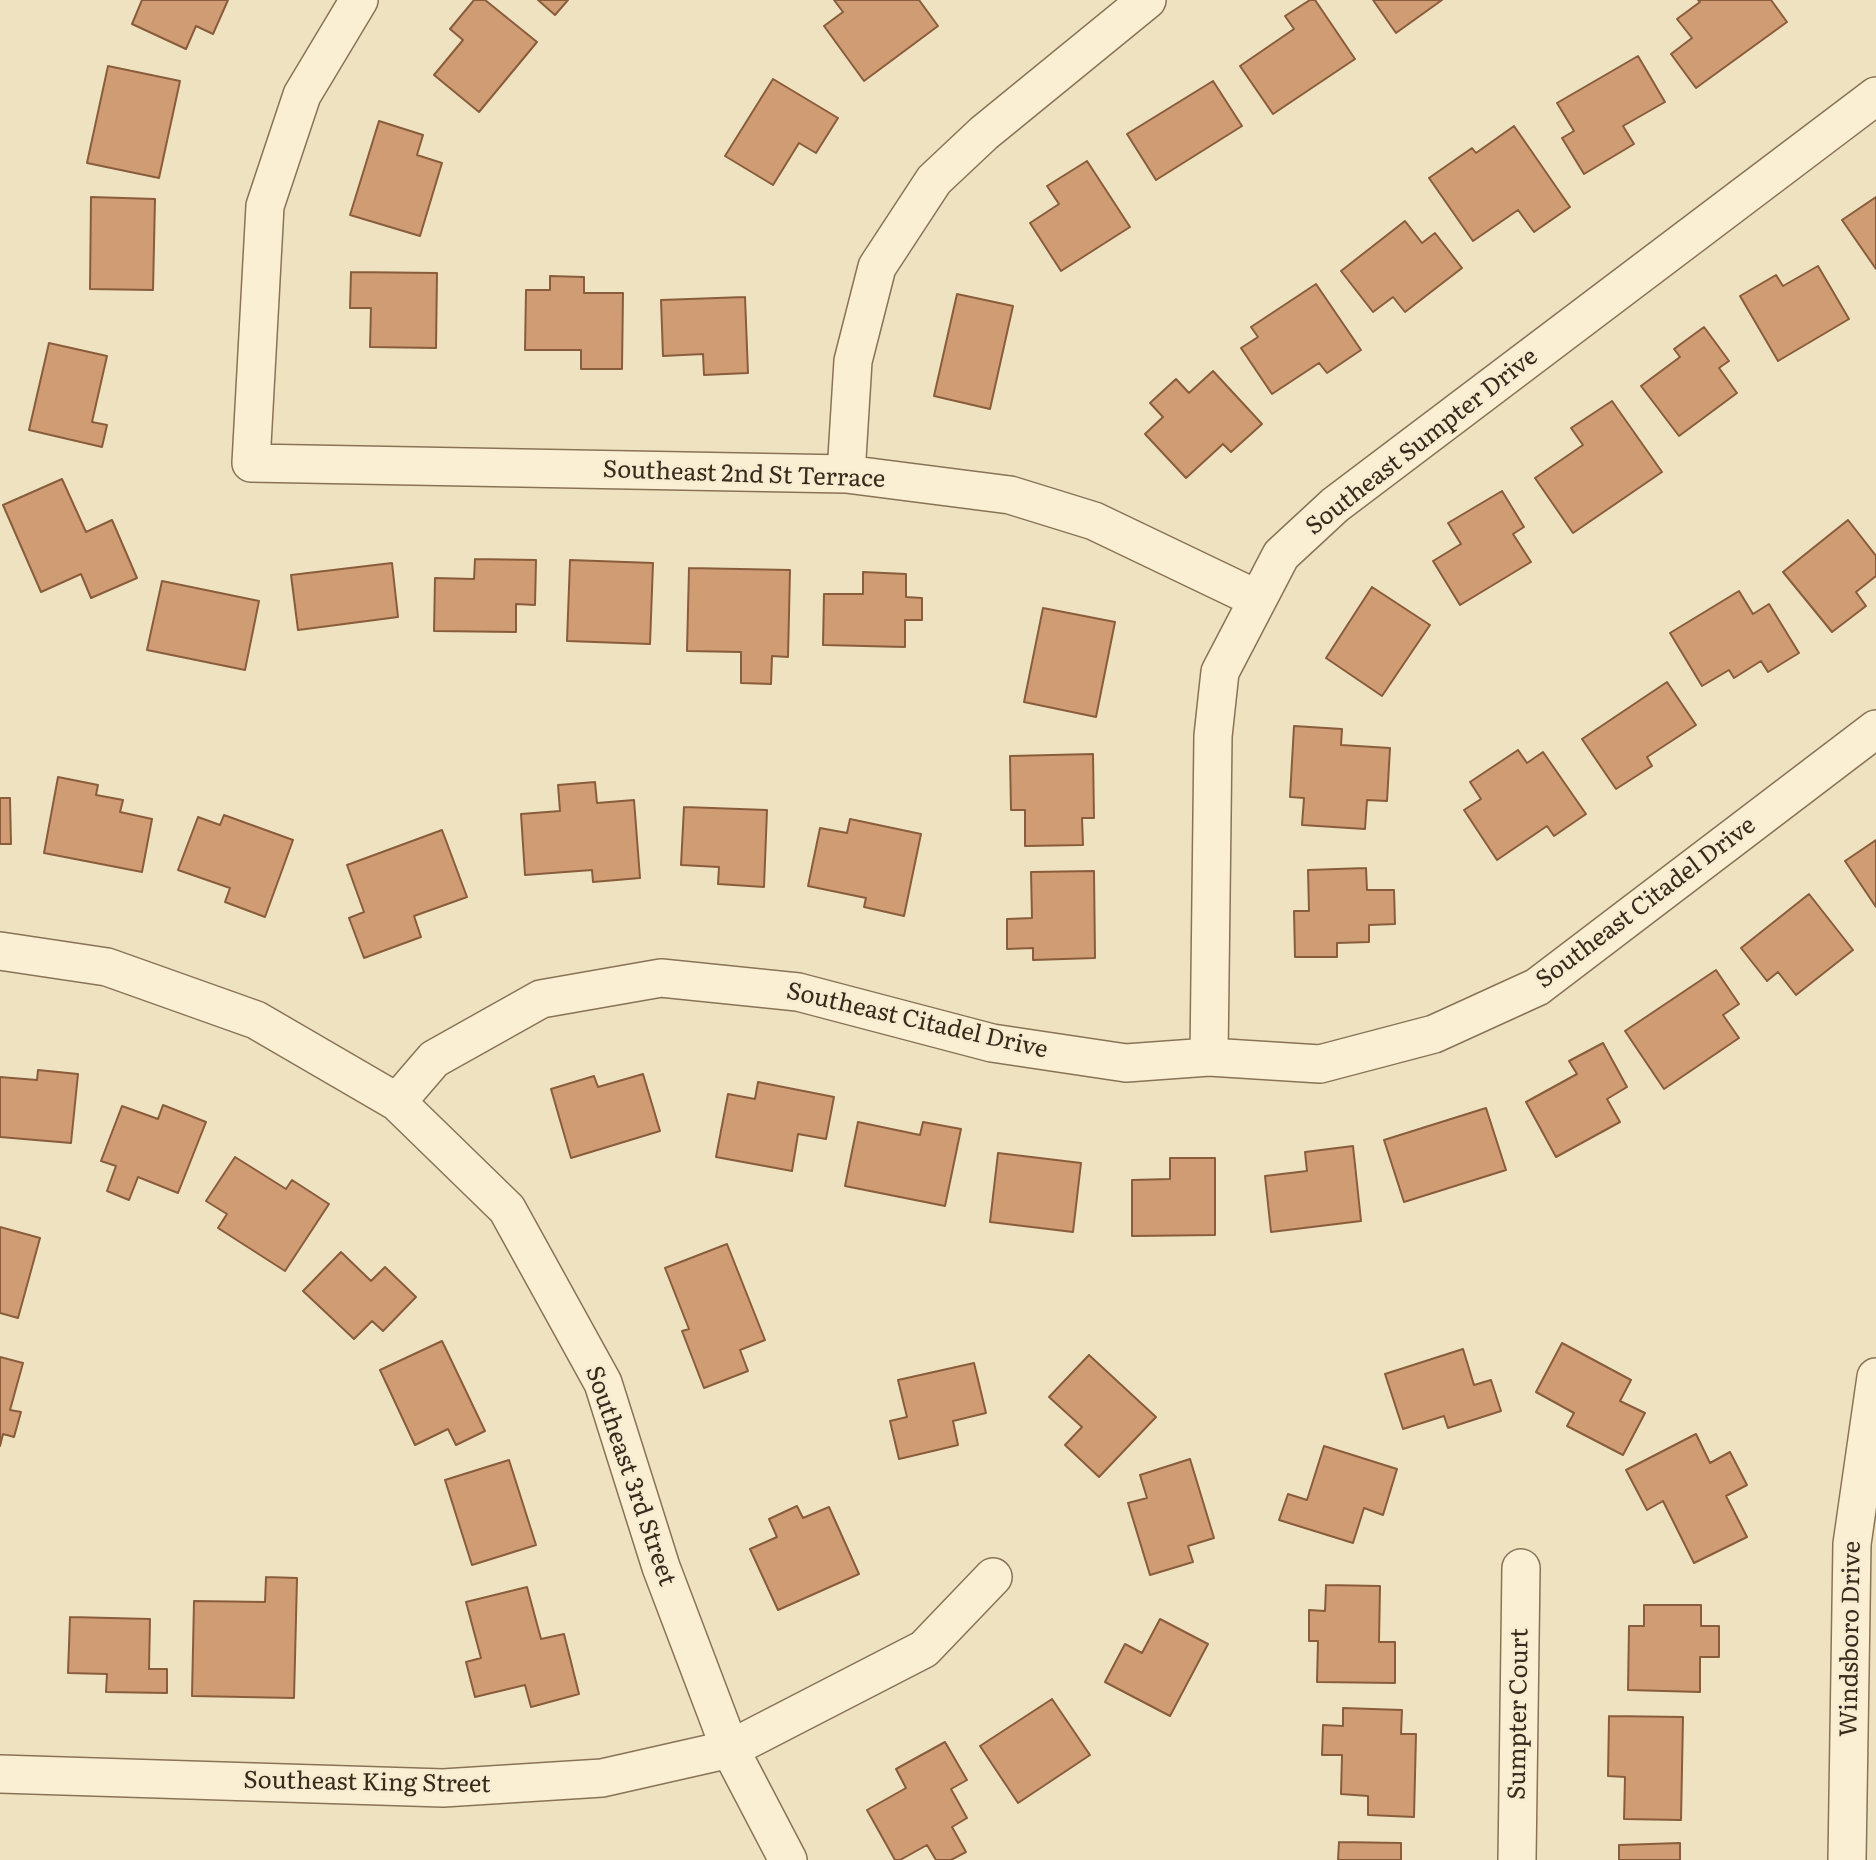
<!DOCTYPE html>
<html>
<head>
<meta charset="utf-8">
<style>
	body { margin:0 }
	canvas { display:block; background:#efe2c0 }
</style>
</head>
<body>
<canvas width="1876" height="1860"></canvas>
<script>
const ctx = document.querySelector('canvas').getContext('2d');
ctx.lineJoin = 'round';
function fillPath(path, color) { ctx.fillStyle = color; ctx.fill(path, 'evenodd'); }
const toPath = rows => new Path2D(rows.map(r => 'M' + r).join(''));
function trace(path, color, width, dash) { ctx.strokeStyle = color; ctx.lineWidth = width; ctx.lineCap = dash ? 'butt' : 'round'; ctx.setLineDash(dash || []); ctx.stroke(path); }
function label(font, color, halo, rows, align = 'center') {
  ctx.font = font + ' Literata,serif'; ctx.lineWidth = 5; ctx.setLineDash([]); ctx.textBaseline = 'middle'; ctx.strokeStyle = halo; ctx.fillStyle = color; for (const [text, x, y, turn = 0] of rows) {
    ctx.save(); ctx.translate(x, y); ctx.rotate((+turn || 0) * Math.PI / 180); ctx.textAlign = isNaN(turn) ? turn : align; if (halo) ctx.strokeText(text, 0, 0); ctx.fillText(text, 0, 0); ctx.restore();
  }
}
const building = toPath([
	[142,0,228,0,213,34,196,26,186,49,132,24,142,0],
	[474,0,485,0,537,42,479,112,434,75,463,40,450,29,474,0],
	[538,0,568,0,555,15,538,0],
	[834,0,919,0,938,26,864,81,824,26,843,12,834,0],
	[1310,0,1315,0,1355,59,1273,114,1240,66,1294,29,1285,16,1310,0],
	[1373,0,1442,0,1396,33,1373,0],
	[1698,0,1771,0,1787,22,1696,88,1671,54,1692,38,1677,19,1700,2,1698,0],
	[1638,56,1665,102,1623,126,1634,144,1584,174,1562,138,1574,131,1557,103,1638,56],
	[108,66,180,81,159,178,87,163,108,66],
	[773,79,838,118,816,153,799,143,773,185,725,156,773,79],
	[1213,81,1242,126,1156,180,1127,134,1213,81],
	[379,121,423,135,417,155,442,163,420,236,350,215,379,121],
	[1514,126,1570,207,1534,232,1518,210,1473,241,1429,178,1472,148,1476,153,1514,126],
	[1087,161,1130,227,1061,271,1030,223,1059,204,1047,186,1087,161],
	[91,197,155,199,153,290,90,289,91,197],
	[1876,197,1876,269,1842,220,1876,197],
	[1405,221,1422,243,1435,233,1462,268,1405,312,1393,297,1373,312,1341,271,1405,221],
	[1818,266,1849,319,1778,361,1740,296,1776,275,1783,286,1818,266],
	[351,272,437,273,436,348,370,347,371,308,350,308,351,272],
	[550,276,584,277,584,293,623,293,622,369,581,369,581,350,525,350,526,290,550,290,550,276],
	[1316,284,1361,350,1327,373,1319,363,1272,394,1241,348,1258,337,1251,327,1316,284],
	[957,294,1013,306,990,409,934,396,957,294],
	[745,297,748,373,704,375,703,354,663,356,661,300,745,297],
	[1704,327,1729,361,1719,368,1737,393,1679,436,1641,386,1680,357,1674,349,1704,327],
	[49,343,107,356,92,422,107,425,102,447,29,430,49,343],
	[1213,371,1262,424,1231,452,1223,444,1186,478,1145,434,1163,417,1150,403,1176,379,1189,393,1213,371],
	[1612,401,1662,472,1573,533,1535,478,1583,445,1571,428,1612,401],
	[62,479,86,532,112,520,137,578,91,598,81,574,41,592,3,505,62,479],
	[1502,491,1524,527,1513,534,1531,562,1460,605,1433,561,1461,544,1448,523,1502,491],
	[1848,520,1876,556,1876,576,1856,592,1866,606,1832,632,1783,572,1848,520],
	[475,559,536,560,535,605,516,604,516,632,434,631,435,578,474,579,475,559],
	[570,560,653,563,650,644,567,641,570,560],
	[392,563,398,617,298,630,291,575,392,563],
	[689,568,790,570,788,657,772,656,771,684,741,683,741,652,687,651,689,568],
	[863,572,906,574,906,597,922,598,922,620,905,620,905,647,823,645,824,594,863,594,863,572],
	[162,581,259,601,245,670,147,650,162,581],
	[1372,587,1430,625,1382,696,1326,658,1372,587],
	[1739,591,1753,614,1769,604,1799,653,1768,672,1761,661,1734,678,1729,670,1702,686,1670,633,1739,591],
	[1043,608,1115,622,1096,717,1024,702,1043,608],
	[1667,682,1696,725,1647,757,1652,766,1616,789,1582,739,1667,682],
	[1294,726,1342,729,1341,745,1390,748,1387,801,1367,800,1365,829,1302,825,1304,798,1290,797,1294,726],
	[1518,750,1527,763,1543,752,1586,814,1554,836,1547,826,1497,860,1464,810,1481,799,1470,782,1518,750],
	[1093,754,1094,818,1082,818,1083,845,1025,846,1025,810,1011,810,1010,756,1093,754],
	[58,777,98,785,96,795,123,800,120,812,152,819,142,872,44,853,58,777],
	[595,782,597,803,634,800,640,878,593,882,592,870,525,875,521,814,560,811,558,785,595,782],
	[0,798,10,798,11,844,0,844,0,798],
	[684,807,767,810,764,887,718,884,719,867,681,865,684,807],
	[224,815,293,840,265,917,225,902,230,888,178,870,198,817,220,825,224,815],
	[850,819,921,834,904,916,864,907,866,898,808,886,820,828,847,833,850,819],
	[442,830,467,897,414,916,421,937,364,958,349,918,364,912,347,865,442,830],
	[1876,840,1876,907,1845,861,1876,840],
	[1366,868,1367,890,1394,890,1395,924,1369,925,1369,942,1337,943,1337,957,1295,957,1294,911,1309,911,1308,870,1366,868],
	[1094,871,1095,958,1033,960,1033,948,1007,949,1007,919,1032,918,1031,872,1094,871],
	[1809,894,1853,950,1796,995,1778,972,1767,981,1741,948,1809,894],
	[1716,970,1739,1004,1723,1015,1739,1038,1664,1089,1625,1031,1716,970],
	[1603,1043,1627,1087,1607,1099,1620,1122,1556,1157,1526,1102,1577,1074,1569,1061,1603,1043],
	[38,1070,78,1074,71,1143,0,1137,0,1077,37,1080,38,1070],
	[643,1074,660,1131,571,1158,551,1089,594,1076,598,1087,643,1074],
	[758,1082,834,1097,826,1139,798,1134,792,1171,716,1157,728,1094,755,1099,758,1082],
	[163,1105,206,1122,178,1193,138,1177,129,1200,107,1191,116,1166,101,1161,122,1106,158,1119,163,1105],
	[1486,1108,1506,1170,1404,1202,1384,1140,1486,1108],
	[858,1122,920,1135,923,1122,961,1129,945,1206,845,1186,858,1122],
	[1353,1146,1361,1221,1271,1232,1265,1176,1307,1171,1305,1152,1353,1146],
	[998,1153,1081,1163,1073,1232,990,1222,998,1153],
	[235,1157,286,1189,292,1180,329,1204,285,1271,218,1228,227,1214,206,1201,235,1157],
	[1170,1158,1215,1158,1215,1235,1132,1236,1132,1180,1170,1179,1170,1158],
	[0,1227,40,1238,18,1318,0,1313,0,1227],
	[727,1244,765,1340,740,1350,748,1371,704,1388,682,1331,689,1329,665,1268,727,1244],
	[341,1252,371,1281,385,1267,416,1297,383,1331,372,1321,354,1339,303,1291,341,1252],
	[442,1341,485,1431,456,1445,448,1429,415,1445,380,1370,442,1341],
	[1562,1343,1631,1380,1620,1401,1645,1413,1623,1455,1567,1426,1574,1413,1536,1392,1562,1343],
	[1463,1349,1474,1385,1491,1380,1501,1411,1448,1428,1444,1416,1403,1429,1385,1374,1463,1349],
	[1089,1355,1156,1417,1099,1477,1065,1445,1082,1427,1049,1397,1089,1355],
	[0,1357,23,1363,10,1410,21,1412,14,1437,3,1434,0,1446,0,1357],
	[974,1363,986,1413,953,1421,958,1445,899,1459,890,1421,907,1417,898,1380,974,1363],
	[1696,1434,1710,1463,1730,1452,1747,1485,1726,1496,1747,1537,1694,1563,1663,1501,1647,1510,1626,1470,1696,1434],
	[1324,1446,1397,1469,1383,1515,1364,1508,1353,1543,1279,1520,1288,1494,1307,1500,1324,1446],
	[1190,1459,1214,1538,1188,1546,1193,1562,1150,1575,1128,1503,1147,1498,1140,1475,1190,1459],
	[509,1460,536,1545,472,1565,445,1480,509,1460],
	[797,1506,803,1518,829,1507,859,1574,778,1610,750,1549,777,1537,769,1519,797,1506],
	[266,1577,297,1578,294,1698,192,1696,194,1601,265,1602,266,1577],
	[1326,1585,1380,1586,1379,1642,1395,1642,1395,1683,1317,1682,1318,1641,1309,1641,1309,1610,1325,1611,1326,1585],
	[527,1587,541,1639,564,1634,579,1694,531,1707,525,1685,475,1697,466,1662,481,1658,466,1602,527,1587],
	[1644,1605,1701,1605,1701,1626,1719,1626,1719,1657,1700,1657,1700,1692,1628,1690,1629,1626,1644,1626,1644,1605],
	[70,1617,150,1619,149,1669,167,1669,167,1693,106,1692,107,1674,68,1673,70,1617],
	[1160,1619,1208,1644,1170,1716,1105,1682,1125,1644,1142,1653,1160,1619],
	[1052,1699,1090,1755,1018,1803,980,1746,1052,1699],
	[1343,1708,1402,1710,1401,1734,1416,1734,1414,1817,1368,1815,1368,1796,1341,1794,1342,1755,1322,1755,1323,1725,1343,1726,1343,1708],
	[1609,1716,1683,1717,1681,1820,1624,1819,1625,1777,1608,1776,1609,1716],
	[945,1742,967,1780,951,1789,967,1818,952,1827,966,1852,951,1860,936,1860,927,1845,900,1860,895,1860,867,1810,906,1788,896,1769,945,1742],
	[1339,1842,1401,1843,1401,1860,1338,1860,1339,1842],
	[1680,1843,1680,1860,1619,1860,1619,1845,1680,1843]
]);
fillPath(building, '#cf9c74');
trace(building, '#895d3c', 2);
const minor = toPath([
	[359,0,302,95,265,206,251,463,846,474,1010,495,1094,521,1257,599],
	[846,474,853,361,877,267,934,180,984,133,1147,0],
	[0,951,107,967,256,1020,397,1102,507,1209,603,1383,661,1567,730,1749,788,1860],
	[1209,1057,1213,736,1220,672,1281,555,1335,505,1876,96],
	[397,1102,434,1059,541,999,661,978,798,992,992,1043,1126,1063,1209,1057,1320,1064,1434,1034,1537,987,1876,729],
	[0,1774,443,1788,602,1778,730,1749,763,1732,924,1649,993,1577],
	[1517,1860,1521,1568],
	[1847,1860,1852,1544,1876,1377]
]);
trace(minor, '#897357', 40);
trace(minor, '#faefd3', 37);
label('24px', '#382a1c', '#f7eccf', [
	["Southeast Sumpter Drive",1422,442,-38],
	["Southeast 2nd St Terrace",744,475,2],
	["Southeast Citadel Drive",1646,903,-37],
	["Southeast Citadel Drive",917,1021,13],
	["Southeast 3rd Street",630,1476,71],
	["Windsboro Drive",1851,1639,-89],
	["Sumpter Court",1519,1714,-89],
	["Southeast King Street",367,1783,1]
]);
</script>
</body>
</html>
